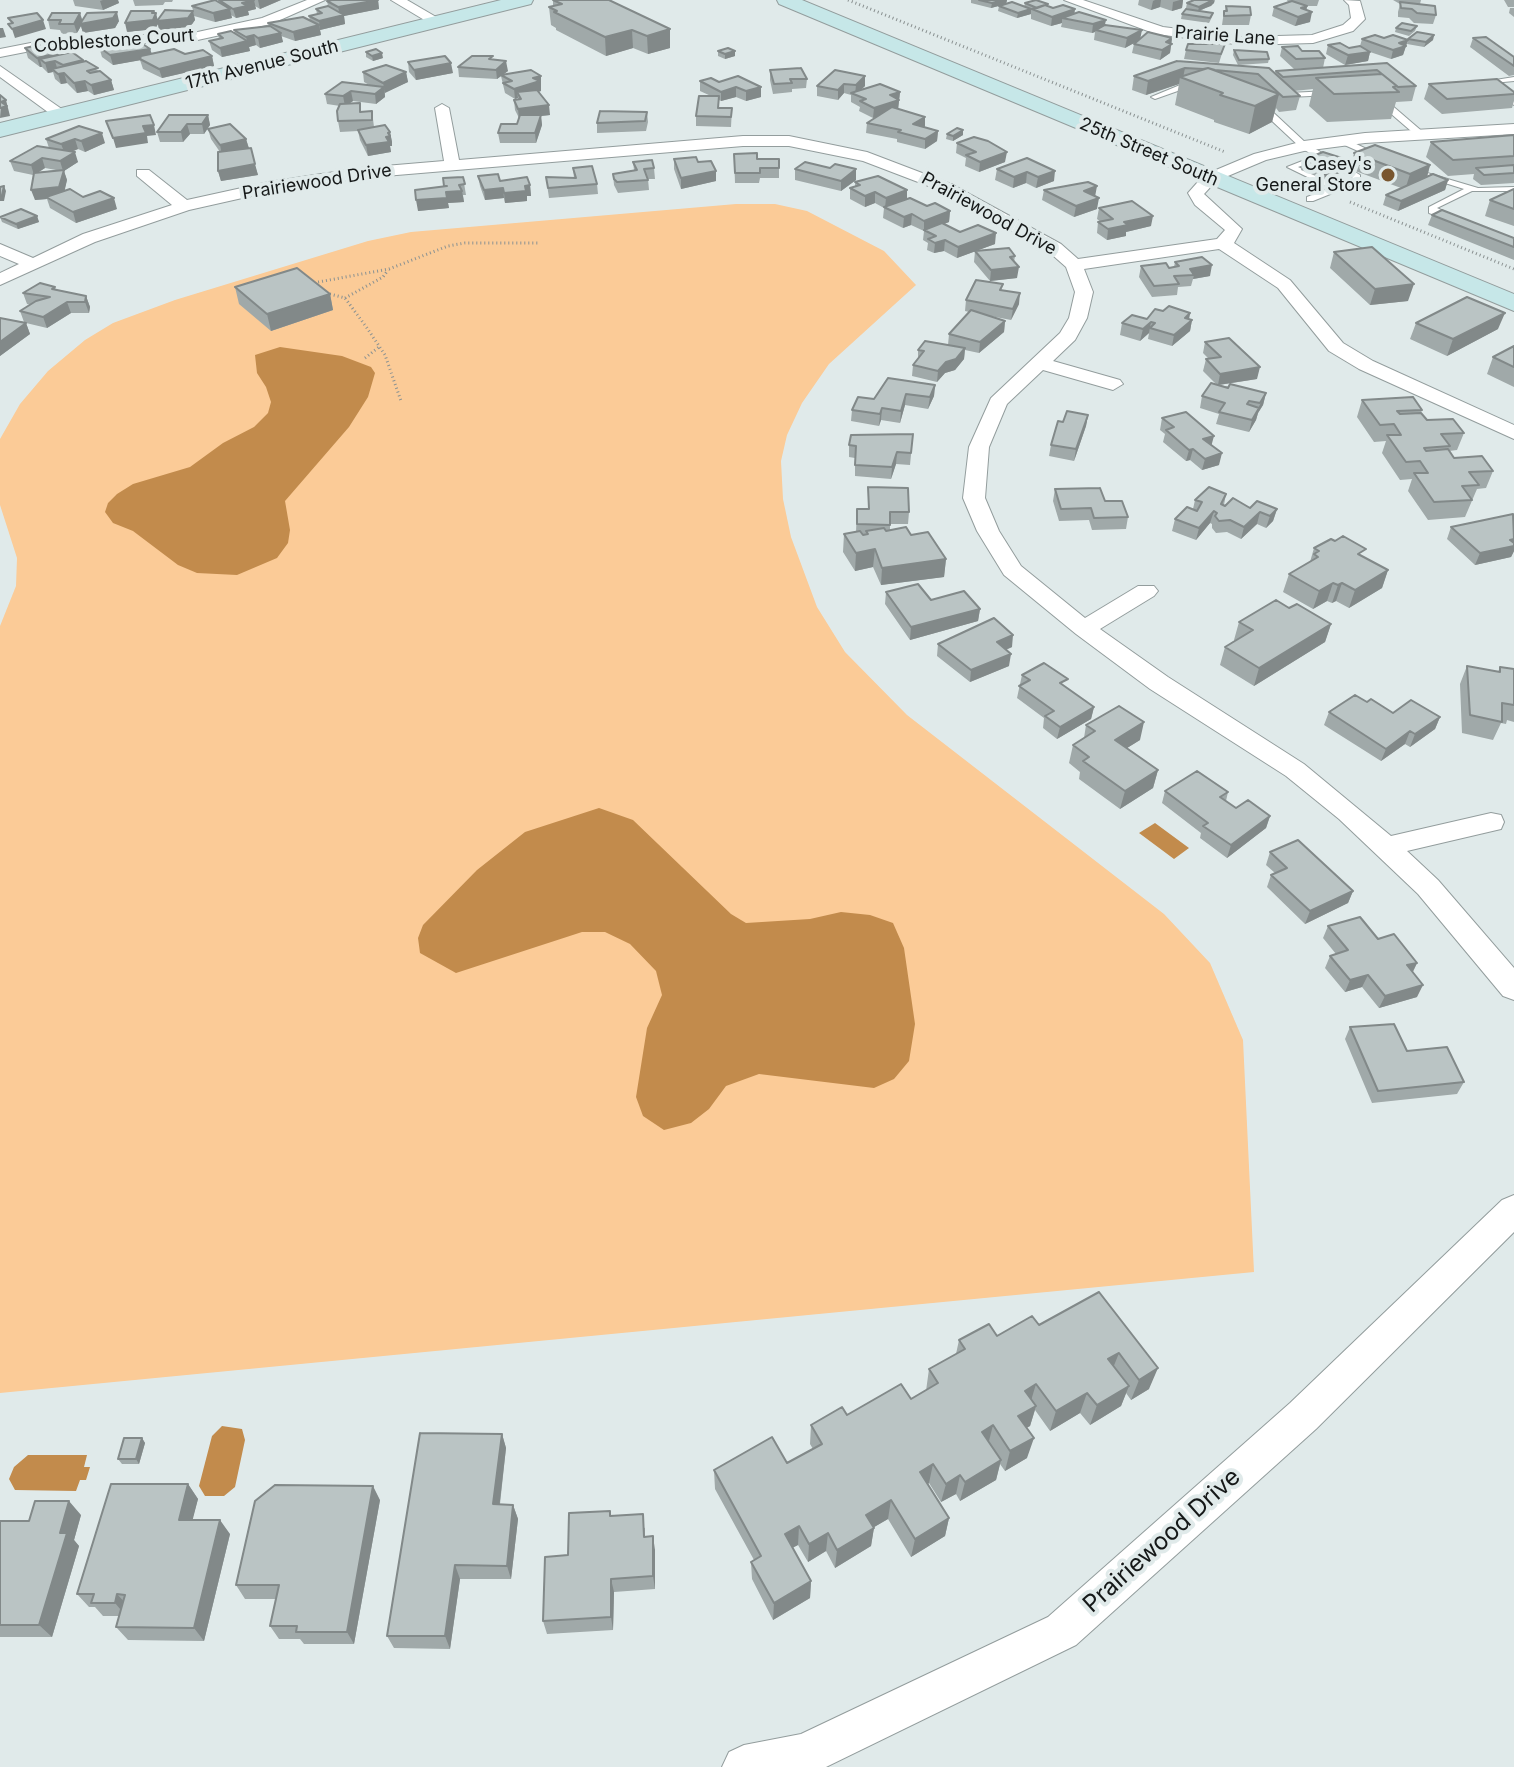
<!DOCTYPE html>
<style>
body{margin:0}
canvas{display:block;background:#e0eaea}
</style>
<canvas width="1514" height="1767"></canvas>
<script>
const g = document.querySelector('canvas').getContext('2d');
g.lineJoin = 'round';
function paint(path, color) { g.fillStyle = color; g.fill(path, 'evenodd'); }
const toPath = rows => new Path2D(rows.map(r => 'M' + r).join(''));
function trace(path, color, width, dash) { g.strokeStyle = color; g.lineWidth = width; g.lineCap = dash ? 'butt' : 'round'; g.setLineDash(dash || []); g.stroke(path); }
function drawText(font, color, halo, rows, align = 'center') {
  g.font = font + ' Inter,sans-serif'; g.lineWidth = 8; g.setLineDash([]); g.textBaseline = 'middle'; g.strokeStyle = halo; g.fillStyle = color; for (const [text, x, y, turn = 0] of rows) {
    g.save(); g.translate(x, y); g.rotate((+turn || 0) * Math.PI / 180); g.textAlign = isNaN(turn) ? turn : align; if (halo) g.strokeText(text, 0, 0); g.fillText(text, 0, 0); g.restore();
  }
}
paint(toPath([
 [736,204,775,204,807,211,884,251,916,285,829,364,802,403,787,435,781,461,783,499,791,537,817,607,845,652,907,715,1164,914,1210,963,1243,1040,1254,1272,0,1393,0,626,16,586,17,558,0,505,0,439,20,404,48,371,85,340,113,323,175,300,368,241,411,232]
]), '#fbcb97');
paint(toPath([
 [280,347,342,356,371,367,375,373,368,397,349,427,285,501,290,530,288,543,277,558,237,575,197,573,178,565,133,531,113,523,105,512,108,503,117,494,133,484,190,467,223,443,254,427,268,413,271,402,266,387,257,373,255,355],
 [599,808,633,820,731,914,746,923,810,919,841,912,870,915,893,923,904,948,915,1024,909,1061,894,1079,874,1088,759,1074,726,1086,709,1109,691,1123,664,1130,643,1116,636,1097,647,1028,662,995,656,971,630,944,605,932,582,932,456,973,420,953,418,938,423,925,477,870,525,832],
 [1155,823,1189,848,1174,859,1139,833],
 [222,1426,242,1429,245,1440,235,1487,224,1496,205,1496,199,1486,212,1436],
 [28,1455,87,1455,84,1467,90,1467,86,1480,80,1480,76,1491,15,1490,9,1479,14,1467]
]), '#c28b4c');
const lane = toPath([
 [1514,77,1514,81,1493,83,1514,99,1514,105,1483,82,1514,77],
 [1185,83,1200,86,1189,87,1155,99,1151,97,1185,83],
 [1329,91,1332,91,1332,95,1289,97,1285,95,1289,93,1329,91],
 [1375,96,1381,96,1424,133,1424,137,1418,137,1375,100,1375,96],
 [1256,102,1262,102,1307,144,1360,175,1360,182,1313,201,1307,201,1307,197,1330,188,1287,167,1315,156,1301,148,1256,106,1256,102],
 [1321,159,1353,178,1353,179,1337,185,1298,167,1321,159],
 [1340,139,1346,139,1383,157,1376,159,1340,143,1340,139],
 [1407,167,1478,188,1514,187,1514,191,1472,191,1437,208,1456,217,1456,221,1453,222,1429,213,1429,207,1464,189,1407,171,1407,167]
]);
const street = toPath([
 [307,0,325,0,271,24,193,41,51,47,0,57,0,49,51,39,193,33,262,18,307,0],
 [391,0,407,0,443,21,431,24,391,0],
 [1064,0,1083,0,1163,27,1243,37,1312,35,1343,25,1351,18,1349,5,1344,0,1360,1,1365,19,1353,31,1313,43,1243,45,1156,34,1064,0],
 [0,66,66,112,66,118,56,118,0,77,0,66],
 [442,104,449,108,459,160,743,136,789,136,867,152,951,184,1061,244,1078,259,1217,239,1225,230,1195,205,1188,193,1204,175,1254,154,1304,141,1365,133,1514,124,1514,134,1365,143,1304,151,1266,160,1216,181,1204,194,1242,229,1234,243,1290,280,1343,343,1373,361,1514,425,1514,439,1359,369,1329,351,1278,288,1219,249,1084,269,1093,292,1087,318,1075,340,1053,361,1120,380,1123,384,1113,390,1043,370,1007,404,989,447,985,498,999,531,1021,566,1085,618,1138,586,1154,586,1158,591,1154,596,1100,629,1168,677,1304,764,1391,836,1491,813,1501,815,1504,822,1501,829,1407,851,1438,880,1514,968,1514,1000,1503,996,1418,894,1339,819,1286,776,1150,689,1076,634,1004,575,977,531,963,498,969,447,991,398,1060,333,1069,318,1075,292,1066,267,1049,252,939,190,863,161,789,146,743,146,361,178,269,192,189,210,95,242,0,285,0,273,19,264,0,256,0,244,33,258,83,234,172,205,137,176,137,170,149,170,187,200,269,182,361,168,444,161,435,108,442,104],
 [1514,1195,1514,1232,1316,1429,1076,1645,826,1767,722,1767,729,1752,744,1745,801,1734,1048,1617,1290,1403,1502,1200,1514,1195]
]);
const secondary = toPath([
 [501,0,533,0,531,4,0,137,0,123,501,0],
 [777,0,802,0,1514,294,1514,311,779,4,777,0]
]);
trace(lane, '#939d9d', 2);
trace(street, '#939d9d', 2);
trace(secondary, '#939d9d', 2);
trace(toPath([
 [848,0,1225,152],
 [1350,202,1514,269],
 [315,285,313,283,389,269,448,246,465,243,539,243],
 [326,293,345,298,367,328,385,355,401,401],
 [345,298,383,277,388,270],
 [365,358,379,347]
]), '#8b9292', 3, [1, 3]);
paint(lane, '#fff');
paint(street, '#fff');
paint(secondary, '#c6e7e8');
paint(toPath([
 [73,0,118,0,119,3,103,10,75,6],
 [133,0,173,0,172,2,165,2,163,5,135,6],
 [219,0,281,0,260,9,255,6,256,9,248,11,249,15,236,18,231,15,232,18,215,22,194,16,195,20,190,27,159,30,158,24,155,29,127,32,154,13,158,20,193,11,192,6,220,3],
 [378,0,379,9,344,16,345,24,320,30,321,35,295,41,281,36,283,42,260,48,256,45,249,47,250,51,222,57,212,50,209,41,219,39,218,34,235,33,234,30,269,26,268,23,310,21,309,16,317,14,316,9,328,6,327,1],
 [553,0,609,0,670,48,648,54,633,48,606,56,556,30,556,28,551,25,549,7,553,6],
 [971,0,1007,0,1006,4,991,8,971,3],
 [1139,0,1183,0,1182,8,1172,11,1160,7,1151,10,1138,5],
 [1287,0,1319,0,1317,6,1307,6,1306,10,1310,22,1295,26,1272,16,1274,7,1288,2],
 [1393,0,1421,0,1420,4,1436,15,1433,24,1414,23,1409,18,1398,17,1398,12,1400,4],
 [1504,0,1514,0,1514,7,1508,7],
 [1025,3,1048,4,1048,6,1075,14,1140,39,1172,38,1170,53,1160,60,1132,53,1134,44,1135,42,1125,48,1094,40,1095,32,1092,33,1061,27,1062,23,1051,26,1031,19,1031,11,1031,14,1017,18,998,11,999,6,1024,7],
 [1187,3,1214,3,1200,11,1213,13,1212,17,1209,23,1181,19,1182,14,1192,10,1186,8],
 [1226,6,1251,15,1249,25,1222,25,1224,11,1225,11],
 [1510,8,1514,8,1514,17,1509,13],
 [48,20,82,20,119,21,115,28,83,33,81,26,77,33,62,34,60,30,50,29],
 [1417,26,1415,31,1409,36,1395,32,1396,28],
 [1434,35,1433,40,1424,47,1407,44,1408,39],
 [1384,38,1408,40,1403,55,1391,59,1370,52,1368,61,1345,65,1326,54,1328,45,1349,48,1360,46,1362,39],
 [1473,38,1514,57,1514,75,1509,76,1470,47],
 [1225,44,1219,63,1184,59,1186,50],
 [122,46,150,49,152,54,212,56,214,66,162,78,143,69,140,60,113,65,102,57,99,47],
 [1282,47,1302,51,1325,58,1323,68,1387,63,1416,86,1412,101,1396,102,1391,119,1327,122,1309,106,1313,89,1294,91,1300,96,1296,110,1279,112,1276,108,1272,122,1249,134,1214,122,1214,120,1175,105,1179,84,1146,95,1132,90,1134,76,1177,61,1275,73,1276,71,1313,68,1294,69,1280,56],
 [25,48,48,48,67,53,99,71,111,80,114,90,94,95,88,91,77,93,67,83,61,84,55,79,53,72,48,73,42,67,40,67,28,58],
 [1234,50,1269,59,1268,63,1238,65,1233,55],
 [718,51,735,56,725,59,718,56],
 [366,52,383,58,373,61,366,57],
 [494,60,508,71,504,74,541,85,540,86,541,91,538,92,550,115,541,116,542,125,536,143,500,143,498,133,517,124,519,118,515,110,514,100,518,100,518,98,515,99,505,93,501,76,497,79,459,77,458,67],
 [408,62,453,73,416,80,409,72],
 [770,70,807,79,806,88,792,89,792,92,773,94,770,80],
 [835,70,865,86,861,90,900,92,898,109,925,117,925,127,938,131,937,141,925,149,897,142,897,139,866,133,867,123,877,116,873,118,859,111,860,107,851,102,851,95,844,93,838,100,817,96,817,86],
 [363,72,406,72,408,82,385,92,385,97,376,104,353,101,349,104,362,112,372,111,374,127,390,132,392,142,392,146,390,146,391,152,368,156,360,140,358,131,340,132,338,121,340,106,327,104,325,94,371,86,364,82],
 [700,81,719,82,761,87,761,97,746,101,736,97,721,101,719,100,719,108,732,108,731,127,696,126,696,116,711,96,700,91],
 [1429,84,1514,92,1514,101,1512,108,1442,114,1424,99],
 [647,112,648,122,646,131,597,133,597,123],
 [208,115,210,125,204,134,190,134,183,142,160,142,157,132],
 [79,126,105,143,85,152,78,149,72,152,78,162,64,171,67,180,64,191,117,209,76,223,50,208,47,199,35,200,33,175,14,171,10,161,49,148,46,139],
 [45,168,56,170,39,172],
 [208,129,246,139,258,175,221,181,218,171,220,152,211,139],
 [947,134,963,135,953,141,946,139],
 [1514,135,1514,183,1481,185,1473,179,1474,174,1448,176,1426,157,1431,142],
 [957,143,1005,162,979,172,965,166,966,158,956,153],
 [1354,153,1430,165,1427,177,1448,180,1445,190,1398,211,1383,205,1386,195,1401,188,1350,169],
 [734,154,757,159,779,159,779,178,760,178,759,183,735,183],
 [1027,158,1054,181,1036,188,1026,183,1013,188,995,180,997,169],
 [674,159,698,162,716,181,681,189,674,169],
 [1303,160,1348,160,1345,171,1323,179,1301,170],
 [633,162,654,168,655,179,648,179,649,190,618,193,614,185,613,174,634,170],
 [573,168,597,184,598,194,549,198,546,177,574,178],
 [830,168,856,169,856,180,841,191,795,180,795,169],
 [478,176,500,181,530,185,531,196,527,196,527,201,505,203,504,198,485,200,480,186],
 [463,177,466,195,463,195,464,202,448,203,449,208,418,211,444,186],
 [855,182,927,206,950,211,949,222,944,224,960,232,995,244,957,258,944,251,934,253,927,250,928,243,923,240,924,231,911,225,903,228,883,218,884,208,875,203,865,207,850,199,850,188,855,187],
 [1514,189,1514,226,1485,216,1490,200],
 [1044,190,1095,196,1097,209,1074,217,1042,200],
 [1099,208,1151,226,1126,232,1126,236,1107,240,1097,233,1098,222,1101,222,1097,219],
 [1432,215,1514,238,1514,260,1428,225],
 [37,216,39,222,18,229,2,222,0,217],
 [975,251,1015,256,1014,262,1017,278,990,281,974,262],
 [1334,252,1408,301,1370,305,1330,268],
 [1175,262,1210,276,1193,279,1191,286,1178,287,1177,295,1152,297,1139,277,1141,266,1169,268,1174,267],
 [55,287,56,290,86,296,90,307,89,313,71,313,47,328,26,323,30,334,0,356,0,318,24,322,20,311,31,305,27,304,23,293],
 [235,287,330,294,333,310,271,331,239,304],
 [1002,290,1019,304,1011,320,985,315,1005,321,1004,332,979,353,965,350,964,359,955,370,945,373,937,382,912,376,913,365,918,359,918,350,948,345,949,334,969,312,965,311,966,300],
 [1163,311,1190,313,1189,319,1192,320,1190,331,1172,346,1148,339,1149,333,1140,341,1120,335,1122,323,1147,319],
 [1416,323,1498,329,1447,356,1410,339],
 [1205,342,1257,379,1219,385,1266,393,1263,405,1258,413,1256,420,1249,432,1216,424,1219,414,1200,408,1202,396,1217,385,1203,371,1206,359,1209,359,1203,353],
 [1514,346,1514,387,1487,374,1493,357],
 [935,385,934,396,928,409,905,405,900,423,881,420,879,426,851,421,852,410,874,399],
 [1362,400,1422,410,1421,413,1427,420,1464,433,1457,450,1449,451,1454,458,1493,471,1486,488,1477,489,1465,517,1428,520,1408,491,1412,479,1400,480,1382,453,1386,441,1374,442,1357,417],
 [1088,415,1086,426,1074,461,1049,456,1051,445,1063,422],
 [1162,418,1211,445,1219,465,1202,470,1190,460,1186,461,1163,442,1165,434,1160,430],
 [913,434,910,465,896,464,891,479,855,476,855,458,849,457,849,445],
 [868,487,909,512,908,524,890,524,890,530,911,535,946,559,944,577,881,585,873,567,855,571,843,552,844,534,856,532,857,509,868,509],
 [1055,489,1105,501,1128,517,1126,529,1092,530,1089,520,1059,521,1053,501],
 [1226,494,1224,505,1277,509,1273,521,1266,528,1257,524,1241,539,1227,532,1216,533,1212,528,1212,524,1210,523,1196,540,1172,531,1175,519,1193,509,1195,500],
 [1514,515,1514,551,1511,557,1475,565,1447,539,1451,527],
 [1314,548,1364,557,1388,570,1382,588,1349,608,1336,601,1332,603,1327,601,1313,609,1283,592,1289,574,1310,562],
 [886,592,980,609,978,621,910,640,885,604],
 [1289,608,1331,624,1325,642,1254,686,1220,665,1225,647,1235,640,1234,640,1239,622],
 [938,644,1012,647,1006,650,1009,666,970,682,937,656],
 [1467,666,1498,672,1500,667,1514,669,1514,722,1507,720,1506,724,1501,723,1493,740,1462,733,1460,684],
 [1022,675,1094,707,1091,719,1057,739,1043,728,1044,718,1017,698],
 [1367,702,1393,713,1440,717,1435,729,1410,747,1405,744,1381,761,1324,725,1329,712],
 [1086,725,1140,740,1127,748,1158,770,1153,788,1120,809,1079,779,1080,772,1069,763,1073,745,1084,738],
 [1165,791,1228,792,1226,801,1236,808,1270,816,1266,828,1227,858,1200,838,1201,833,1162,803],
 [1270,852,1353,891,1348,903,1305,924,1267,887,1271,875,1275,873,1266,865],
 [1328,926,1378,939,1417,963,1413,972,1417,997,1379,1008,1362,987,1345,992,1325,968,1330,956,1336,954,1323,938],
 [1350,1027,1407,1051,1464,1082,1457,1094,1372,1103,1345,1039],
 [1099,1292,1149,1389,1131,1400,1126,1393,1121,1406,1090,1425,1080,1413,1050,1431,1035,1410,1030,1426,1026,1428,1027,1458,1005,1471,1000,1464,996,1480,960,1501,956,1494,941,1502,929,1483,928,1484,949,1518,945,1536,911,1557,888,1519,874,1527,871,1546,835,1568,826,1551,808,1562,798,1545,792,1548,811,1581,810,1598,773,1620,752,1579,751,1562,754,1560,715,1489,714,1470,787,1463,813,1449,810,1444,811,1425,847,1415,911,1399,926,1391,929,1369,956,1354,959,1340,997,1336,1039,1325],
 [502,1434,506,1448,500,1504,513,1505,518,1519,511,1579,460,1579,450,1649,394,1648,387,1636],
 [142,1438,145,1443,139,1464,122,1464,118,1459],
 [188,1484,198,1499,192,1520,230,1534,204,1641,128,1640,116,1627,119,1616,103,1616,95,1607,89,1607,77,1594],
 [380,1500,354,1644,304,1644,300,1639,279,1639,270,1626,276,1599,245,1599,236,1585],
 [610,1511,611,1516,645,1528,645,1537,655,1550,655,1589,614,1592,613,1630,547,1634,543,1621,568,1555],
 [81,1515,74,1540,79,1546,52,1637,0,1637,0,1521,29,1521]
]), '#a0a9a9');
paint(toPath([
 [103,0,118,0,119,3,103,10,100,1],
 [254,0,256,9,248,11,249,15,236,18,233,9,242,3],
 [258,0,281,0,260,9],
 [378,0,379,9,344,16,345,24,320,30,319,21,340,16,338,7],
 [1003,0,1007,0,1006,4,991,8,992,3],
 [1155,0,1161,0,1160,7,1151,10,1153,1],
 [1180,0,1183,0,1182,8,1172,11,1173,2],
 [1215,0,1214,3,1211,6,1198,11,1199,7],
 [1307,6,1306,14,1312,12,1310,22,1295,26,1301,8],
 [230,9,232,18,215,22,213,13],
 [1031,9,1031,14,1017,18,1018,13],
 [1075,9,1074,19,1062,18,1062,23,1051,26,1052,17],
 [154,11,155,16,156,13,158,21,193,11,195,20,190,27,159,30,158,24,155,29,127,32,125,23,152,13],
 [117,12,119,21,115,28,83,33,81,26,77,33,74,24,80,13,83,22],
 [43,20,46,29,15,38,12,29],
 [1106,20,1104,29,1096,30,1095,32,1092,33,1093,24],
 [319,25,321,35,295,41,293,32],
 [0,28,3,28,6,37,0,38],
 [670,29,670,48,648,54,647,36],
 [632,30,633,48,606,56,605,37],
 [1142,30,1140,40,1125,48,1127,38],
 [281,33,283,42,260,48,258,38],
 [254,35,256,45,249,47,250,51,222,57,220,48,247,41,246,37],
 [1434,35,1433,40,1424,47,1426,42],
 [1172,38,1170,53,1160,60,1162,50,1166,42],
 [1408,40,1403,55,1391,59,1393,50,1399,43],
 [150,49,153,58,113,65,110,55],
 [67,51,70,60,55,61,58,71,52,69,53,72,48,73,45,63,40,59,42,67,40,67,37,58],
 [735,51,735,56,725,59,725,54],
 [1370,52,1368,61,1345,65,1348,55],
 [382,53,383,58,373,61,372,56],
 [212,56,214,66,162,78,159,69],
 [506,61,508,71,497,79,496,70],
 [451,63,453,73,416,80,414,70],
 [1185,68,1183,78,1180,77,1179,84,1146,95,1148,81],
 [406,72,408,82,385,93,383,83],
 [64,73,67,83,61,84,58,74],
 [541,76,541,91,520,97,517,92,518,98,515,99,514,89,533,78],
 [865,76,865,86,855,95,856,85],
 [111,80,114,90,94,95,91,85],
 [85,81,88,91,77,93,74,83],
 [844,84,844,93,838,100,838,90],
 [384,87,385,97,376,104,375,94],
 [736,87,736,97,721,101,721,92],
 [761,87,761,97,746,101,746,91],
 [351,91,353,101,345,106,343,96],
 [900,92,898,110,873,118,874,108,890,95],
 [1279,94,1272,122,1249,134,1255,106],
 [6,100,10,116,0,118,1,102],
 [549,105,550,115,541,116,542,125,536,143,535,133,519,119,518,109],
 [208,115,210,125,204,134,202,124],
 [925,117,925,127,913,124],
 [187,124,190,134,183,142,181,132],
 [154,125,156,135,147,136,148,143,116,148,113,138,143,126],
 [963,130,963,135,953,141,953,136],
 [938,131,937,141,925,149,925,139],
 [390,132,392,142,392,146,390,146,391,152,368,156,366,145,386,137,388,133],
 [102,133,105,143,85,152,81,141],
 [75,139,78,149,65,154,61,144],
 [246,139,249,149,222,155,220,145],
 [75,152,78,162,64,171,67,180,63,198,46,197,47,199,35,200,31,190,63,171,60,161],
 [1007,152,1005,162,979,172,980,162],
 [42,158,45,168,34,175,31,165],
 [1348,160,1345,171,1323,179,1325,168],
 [255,164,258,175,221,181,218,171],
 [1430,165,1426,181,1405,190,1410,174],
 [856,169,856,180,841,191,841,181],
 [716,171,716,181,681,189,681,178],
 [1055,171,1054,181,1036,188,1038,177],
 [1027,172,1026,183,1013,188,1014,177],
 [1448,180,1445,190,1398,211,1401,201],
 [530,185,531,196,527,196,527,201,505,203,504,193],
 [4,186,6,191,4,201,0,201,0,196],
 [444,186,462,191,464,202,448,203,449,208,418,211,416,200],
 [1097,186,1095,197,1084,191],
 [503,188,504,198,485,200,484,190],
 [907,190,907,201,885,208,886,198],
 [875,192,875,203,865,207,865,196],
 [114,198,117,209,76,223,73,212],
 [1099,198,1097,209,1074,217,1076,206],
 [950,211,949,222,926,231,924,230,924,232,924,221],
 [912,214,911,225,903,228,904,217],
 [37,216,39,222,18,229,16,224],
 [1153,216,1151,226,1126,232,1126,236,1107,240,1108,229,1124,222],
 [996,233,995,244,957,258,958,247],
 [945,240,944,251,934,253,935,243],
 [1212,265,1210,276,1193,279,1194,275,1190,269],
 [1019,267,1017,278,990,281,991,270],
 [1414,284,1408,301,1370,305,1375,289],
 [1020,293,1019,304,1011,320,1013,309],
 [330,294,333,310,271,331,267,314],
 [86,296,90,307,89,313,85,302],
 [67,302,71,313,47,328,43,317],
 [1190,313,1188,324,1192,320,1190,331,1172,346,1174,335,1185,318],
 [1505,313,1498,329,1447,356,1453,339],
 [1005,321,1004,332,979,353,980,342],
 [1151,322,1149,333,1140,341,1143,329],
 [26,323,30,334,0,356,0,342],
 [965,348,964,359,955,370,945,373,937,382,938,371,946,362],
 [1260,367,1257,379,1218,385,1220,374],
 [935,385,934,396,928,409,930,397],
 [1266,393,1263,405,1258,413,1256,420,1249,432,1252,420],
 [906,394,905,405,900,423,901,411],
 [882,408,881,420,879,426,880,414],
 [1088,415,1086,426,1074,461,1076,449],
 [1214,436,1211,447,1203,439],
 [1193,449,1190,460,1186,461,1189,450],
 [897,452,896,464,891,479,892,467],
 [1222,453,1219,465,1202,470,1205,459],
 [1277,509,1273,521,1266,528,1270,516],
 [1214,511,1210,523,1196,540,1199,528],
 [1260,512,1257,524,1241,539,1244,527],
 [1514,534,1514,551,1511,557,1475,565,1480,553],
 [875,549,873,567,855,571,856,553],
 [946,559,944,577,881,585,882,568],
 [1388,570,1382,588,1349,608,1355,590],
 [1333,583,1327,601,1313,609,1319,591],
 [1342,583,1336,601,1332,603,1338,585],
 [980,609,978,621,910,640,911,627],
 [1331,624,1325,642,1254,686,1259,668],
 [1013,635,1012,647,995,654,997,642],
 [1011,654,1009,666,970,682,971,670],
 [1094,707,1091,719,1057,739,1060,727],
 [1440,717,1435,729,1410,747,1415,734],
 [1144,722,1140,740,1111,758,1115,740],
 [1410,731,1405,744,1381,761,1386,749],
 [1158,770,1153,788,1120,809,1125,791],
 [1270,816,1266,828,1227,858,1231,845],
 [1353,891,1348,903,1305,924,1310,911],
 [1417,963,1411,975,1407,965],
 [1368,975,1362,987,1345,992,1350,980],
 [1423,985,1417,997,1379,1008,1385,996],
 [1119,1353,1111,1373,1108,1359],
 [1158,1368,1149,1389,1131,1400,1139,1380],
 [1036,1384,1030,1404,1025,1391],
 [1129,1386,1121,1406,1090,1425,1097,1405],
 [1087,1393,1080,1413,1050,1431,1056,1411],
 [1036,1406,1030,1426,1012,1436,1018,1416],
 [993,1425,988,1445,982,1432],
 [502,1434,506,1448,498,1518,493,1504],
 [142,1438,145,1443,139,1464,136,1459],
 [1034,1438,1027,1458,1005,1471,1010,1451],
 [1001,1460,996,1480,960,1501,965,1482],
 [933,1464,929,1483,917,1491,920,1472],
 [960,1475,956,1494,941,1502,946,1484],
 [188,1484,198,1499,189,1534,179,1520],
 [373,1486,380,1500,354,1644,347,1632],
 [891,1500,888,1519,864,1533,866,1515],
 [69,1501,81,1515,74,1540,79,1546,52,1637,39,1625,60,1533],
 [513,1505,518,1519,511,1579,507,1566],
 [949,1518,945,1536,911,1557,915,1539],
 [220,1520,230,1534,204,1641,194,1628],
 [799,1526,798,1545,784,1552,785,1534],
 [874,1528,871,1546,835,1568,837,1550],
 [828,1533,826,1551,808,1562,809,1544],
 [653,1536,655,1550,655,1589,653,1576],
 [455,1565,460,1579,450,1649,445,1636],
 [611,1579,614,1592,613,1630,611,1617],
 [811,1581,810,1598,773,1620,774,1603],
 [117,1594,129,1607,126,1616,115,1603]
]), '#828989');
const building = toPath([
 [215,0,230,9,213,13,192,6,215,0],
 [219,0,254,0,242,3,247,6,233,9,219,0],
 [332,0,378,0,338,7,327,1,332,0],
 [553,0,609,0,670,29,647,36,632,30,605,37,554,12,557,11,549,7,562,4,553,0],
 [979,0,1003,0,992,3,979,0],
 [1036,0,1048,4,1037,8,1025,3,1036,0],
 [1194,0,1213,0,1199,7,1187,3,1194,0],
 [1292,1,1307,6,1301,8,1312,12,1298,17,1274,7,1292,1],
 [1012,2,1031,9,1018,13,999,6,1012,2],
 [1400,2,1435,6,1436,15,1417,13,1412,9,1401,8,1400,2],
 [1045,5,1053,8,1063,5,1075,9,1052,17,1032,9,1045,5],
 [328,6,344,15,319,21,309,16,322,13,316,9,328,6],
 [1226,6,1250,7,1251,15,1224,16,1224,11,1227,11,1226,6],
 [1186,9,1213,13,1210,18,1182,14,1186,9],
 [165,10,193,11,188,18,157,21,165,10],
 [131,11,154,11,152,13,156,13,153,20,125,23,131,11],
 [117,12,113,18,80,24,87,13,117,12],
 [1079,12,1106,20,1093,24,1062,18,1079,12],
 [37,13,43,20,12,29,8,24,13,23,8,18,37,13],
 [52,13,80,13,74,24,59,24,61,20,48,20,52,13],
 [303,17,319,25,293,32,268,23,303,17],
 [1402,23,1417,26,1411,31,1396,28,1402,23],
 [1105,25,1142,30,1127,38,1096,30,1105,25],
 [270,26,281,33,258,38,254,35,246,37,234,30,270,26],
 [231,31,247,41,220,48,209,41,223,38,218,34,231,31],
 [1148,32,1172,38,1166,42,1172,44,1162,50,1134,44,1148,32],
 [1417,32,1434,35,1426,42,1408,39,1417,32],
 [1375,35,1384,38,1393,35,1408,40,1399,43,1406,46,1393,50,1362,39,1375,35],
 [1486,37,1514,57,1514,66,1473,38,1486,37],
 [140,42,150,49,110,55,99,47,118,43,122,46,140,42],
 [1340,43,1349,48,1360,46,1370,52,1348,55,1328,45,1340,43],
 [43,44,48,48,60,46,67,51,37,58,25,48,43,44],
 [1188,44,1225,44,1221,54,1186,50,1188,44],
 [1298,46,1302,51,1319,51,1325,58,1296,59,1282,47,1298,46],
 [728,48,735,51,725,54,718,51,728,48],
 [174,49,185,54,203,50,212,56,159,69,140,59,141,56,174,49],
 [376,49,382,53,372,56,366,52,376,49],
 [1234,50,1267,52,1269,59,1239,60,1234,50],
 [72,52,83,60,63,65,55,61,45,63,40,59,72,52],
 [445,56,451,63,414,70,408,62,445,56],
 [472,56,493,56,489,59,506,61,496,70,458,67,472,56],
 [86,61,98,68,87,71,90,73,100,71,111,80,91,85,85,81,74,83,64,73,58,74,52,69,86,61],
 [1177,61,1269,68,1300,96,1283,97,1258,74,1215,70,1208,68,1203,69,1185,68,1148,81,1134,76,1177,61],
 [1387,63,1416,86,1398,87,1377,70,1283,77,1276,71,1387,63],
 [386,65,406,72,383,83,363,72,386,65],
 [801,68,807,79,790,79,792,83,774,84,770,70,801,68],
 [1208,68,1279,94,1255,106,1220,95,1223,93,1180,77,1208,68],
 [531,70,541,76,533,78,540,81,514,89,503,83,512,81,501,75,531,70],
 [835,70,865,76,856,85,844,84,838,90,817,86,835,70],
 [1382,74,1397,86,1393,87,1399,92,1334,94,1316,78,1382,74],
 [738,76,761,87,746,91,736,87,721,92,700,81,711,78,719,82,738,76],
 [1497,79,1514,92,1514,94,1447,99,1429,84,1497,79],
 [342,82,384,87,375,94,351,91,343,96,325,94,342,82],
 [880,84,900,92,890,95,899,100,874,108,860,101,866,99,851,93,880,84],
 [537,90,549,105,518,109,514,100,521,99,517,92,537,90],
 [0,95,6,100,1,102,7,106,0,108,0,95],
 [699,96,719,96,718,108,732,108,731,117,696,116,699,96],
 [360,103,360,112,372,111,372,120,338,121,337,111,340,104,360,103],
 [892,107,925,117,913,124,938,131,925,139,898,132,901,130,867,123,892,107],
 [600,111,647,112,645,121,597,123,600,111],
 [150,115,154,125,143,126,146,133,113,138,106,121,150,115],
 [169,115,208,115,202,124,187,124,181,132,157,132,169,115],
 [520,115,541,115,535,133,498,133,501,124,517,124,520,115],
 [230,124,246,139,220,145,208,129,230,124],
 [385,125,390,132,388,133,390,136,386,137,389,142,366,145,358,130,385,125],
 [79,126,102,133,81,141,75,139,61,144,46,139,79,126],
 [957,128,963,130,953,136,947,134,957,128],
 [1514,135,1514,156,1453,160,1431,142,1514,135],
 [974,137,988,141,1007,152,980,162,966,155,976,152,957,143,974,137],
 [1375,145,1430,165,1410,174,1354,153,1375,145],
 [37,146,75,152,60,161,42,158,31,165,10,161,37,146],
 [251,148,255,164,218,171,218,152,251,148],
 [1323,152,1348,160,1325,168,1303,160,1323,152],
 [757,153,757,159,779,159,779,168,760,168,760,173,735,173,734,154,757,153],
 [696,157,698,162,711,161,716,171,681,178,674,159,696,157],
 [1027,158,1055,171,1038,177,1027,172,1014,177,997,169,1027,158],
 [652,160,654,168,644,169,648,180,617,182,614,179,613,174,637,170,633,162,652,160],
 [805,162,830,168,835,164,856,169,841,181,795,169,805,162],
 [1514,165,1514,173,1484,175,1476,168,1514,165],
 [592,166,597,184,548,188,546,177,576,178,573,168,592,166],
 [64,170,59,187,31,190,34,173,64,170],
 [498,174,500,181,527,177,530,185,525,186,526,191,504,193,503,188,484,190,478,176,498,174],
 [1433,174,1448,180,1401,201,1386,195,1433,174],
 [878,176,907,190,886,198,875,192,865,196,850,188,860,185,855,182,878,176],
 [463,177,465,184,459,185,462,191,446,192,447,198,416,200,415,190,447,186,444,186,443,178,463,177],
 [1088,182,1097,186,1084,191,1099,198,1076,206,1044,190,1088,182],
 [4,186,2,195,0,196,0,187,4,186],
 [70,189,83,197,100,191,114,198,73,212,46,197,70,189],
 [1514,189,1514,209,1490,200,1514,189],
 [910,198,927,206,935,203,950,211,924,221,912,214,904,217,884,207,910,198],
 [1132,201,1153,216,1124,222,1128,225,1108,229,1098,222,1113,219,1099,208,1132,201],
 [21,209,37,216,16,224,0,217,21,209],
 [1442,210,1514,238,1514,247,1432,215,1442,210],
 [942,223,960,232,978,225,996,233,958,247,945,240,935,243,928,239,936,236,924,230,942,223],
 [1372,247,1414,284,1375,289,1334,252,1372,247],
 [1009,248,1015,256,1010,257,1019,267,991,270,975,251,1009,248],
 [1202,257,1212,265,1190,269,1194,275,1174,276,1179,284,1154,286,1141,266,1166,263,1169,268,1179,266,1175,262,1202,257],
 [297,268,330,294,267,314,235,287,297,268],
 [976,280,1003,284,1000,290,1020,293,1013,309,966,300,976,280],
 [40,283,55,287,52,289,86,296,85,302,67,302,43,317,20,311,36,301,50,297,23,293,40,283],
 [1467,297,1505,313,1453,339,1416,323,1467,297],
 [1169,306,1190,313,1185,318,1192,320,1174,335,1150,328,1155,323,1151,322,1143,329,1122,323,1132,315,1147,319,1155,309,1163,311,1169,306],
 [971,310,1005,321,980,342,949,334,971,310],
 [0,318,26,323,0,342,0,318],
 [1229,338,1260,367,1220,374,1206,359,1221,357,1205,342,1229,338],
 [925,341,965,348,956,359,946,362,938,371,913,365,924,351,918,350,925,341],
 [1514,346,1514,367,1493,357,1514,346],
 [888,378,935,385,930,397,906,394,901,411,882,408,880,414,852,410,858,397,874,399,888,378],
 [1211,383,1228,388,1230,384,1266,393,1260,403,1249,401,1247,404,1259,408,1252,420,1219,412,1225,403,1202,396,1211,383],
 [1413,397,1422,410,1397,411,1400,414,1421,413,1427,420,1453,419,1464,433,1441,434,1450,446,1424,448,1426,451,1448,449,1454,458,1482,456,1493,471,1469,472,1479,485,1462,486,1472,500,1434,502,1414,473,1428,473,1420,461,1406,462,1387,435,1401,435,1394,424,1380,425,1362,400,1413,397],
 [1067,411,1088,415,1076,449,1051,445,1058,421,1063,422,1067,411],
 [1186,412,1214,436,1203,439,1222,453,1205,459,1193,449,1189,450,1166,430,1174,427,1162,418,1186,412],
 [913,434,911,453,897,452,892,467,855,465,856,446,849,445,851,435,913,434],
 [868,487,908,488,909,512,890,512,890,525,857,524,857,509,869,509,868,487],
 [1209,487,1226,494,1221,504,1225,506,1233,498,1250,508,1257,501,1277,509,1270,516,1260,512,1244,527,1230,520,1219,521,1215,516,1217,513,1214,511,1199,528,1175,519,1187,507,1197,511,1202,502,1195,500,1209,487],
 [1100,488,1105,501,1122,501,1128,517,1094,518,1091,508,1061,509,1055,489,1100,488],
 [1513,514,1514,539,1510,540,1514,543,1514,546,1480,553,1451,527,1513,514],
 [906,527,911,535,928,532,946,559,882,568,875,549,856,553,844,534,860,531,863,535,868,534,866,531,884,528,886,531,906,527],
 [1343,536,1366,549,1358,554,1388,570,1355,590,1342,583,1338,585,1333,583,1319,591,1289,574,1318,557,1314,554,1319,551,1314,548,1331,539,1335,541,1343,536],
 [918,584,931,600,964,591,980,609,911,627,886,592,918,584],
 [1276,600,1289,608,1297,604,1331,624,1259,668,1225,647,1253,630,1239,622,1276,600],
 [994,618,1013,635,997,642,1011,654,971,670,938,644,994,618],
 [1044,663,1068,679,1060,683,1094,707,1060,727,1045,716,1054,711,1019,686,1030,680,1022,675,1044,663],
 [1467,666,1500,672,1500,667,1514,669,1514,705,1502,703,1502,722,1470,715,1467,666],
 [1355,695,1367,702,1371,699,1393,713,1411,700,1440,717,1415,734,1410,731,1386,749,1329,712,1355,695],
 [1119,706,1144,722,1115,740,1158,770,1125,791,1083,761,1089,757,1073,745,1095,731,1086,725,1119,706],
 [1197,771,1228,792,1220,797,1236,808,1248,800,1270,816,1231,845,1203,826,1208,823,1165,791,1197,771],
 [1298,840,1353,891,1310,911,1271,875,1287,868,1270,852,1298,840],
 [1360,917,1378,939,1394,934,1417,963,1407,965,1423,985,1385,996,1368,975,1350,980,1330,956,1348,950,1328,926,1360,917],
 [1394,1024,1407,1051,1447,1047,1464,1082,1378,1091,1350,1027,1394,1024],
 [1099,1292,1158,1368,1139,1380,1119,1353,1108,1359,1129,1386,1097,1405,1087,1393,1056,1411,1036,1384,1025,1391,1036,1406,1018,1416,1034,1438,1010,1451,993,1425,982,1432,1001,1460,965,1482,960,1475,946,1484,933,1464,920,1472,949,1518,915,1539,891,1500,866,1515,874,1528,837,1550,828,1533,809,1544,799,1526,785,1534,811,1581,774,1603,751,1562,761,1556,714,1470,772,1437,787,1463,822,1444,811,1425,842,1407,847,1415,901,1384,911,1399,938,1383,929,1369,965,1349,959,1340,989,1324,997,1336,1032,1316,1039,1325,1099,1292],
 [420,1433,502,1434,493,1504,513,1505,507,1566,455,1565,445,1636,387,1636,420,1433],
 [124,1438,142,1438,136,1459,118,1459,124,1438],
 [111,1484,188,1484,179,1520,220,1520,194,1628,116,1627,125,1595,117,1594,115,1603,91,1603,94,1594,77,1594,111,1484],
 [275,1485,373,1486,347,1632,296,1632,297,1626,270,1626,279,1585,236,1585,255,1501,275,1485],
 [35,1501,69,1501,60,1533,67,1533,39,1625,0,1625,0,1521,29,1521,35,1501],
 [610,1511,610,1516,643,1514,644,1537,653,1536,653,1576,611,1579,611,1617,543,1621,545,1557,568,1555,569,1513,610,1511]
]);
paint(building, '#bac4c4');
trace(building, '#828989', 2);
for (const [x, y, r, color] of [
 [1388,175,8,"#79562f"]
]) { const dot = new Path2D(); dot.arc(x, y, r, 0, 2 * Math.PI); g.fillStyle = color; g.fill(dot); trace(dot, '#e0eaea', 3); }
drawText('18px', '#151818', '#e0eaea', [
 ["Prairie Lane",1225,36,4],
 ["Cobblestone Court",114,41,-4],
 ["17th Avenue South",262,65,-14],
 ["25th Street South",1149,152,23],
 ["Prairiewood Drive",317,182,-9],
 ["Prairiewood Drive",989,214,29]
]);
drawText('18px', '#151818', '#e0eaea', [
 ["Casey's",1372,165],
 ["General Store",1372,186]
], 'right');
drawText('24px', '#151818', '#e0eaea', [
 ["Prairiewood Drive",1162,1541,-42]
]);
</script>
